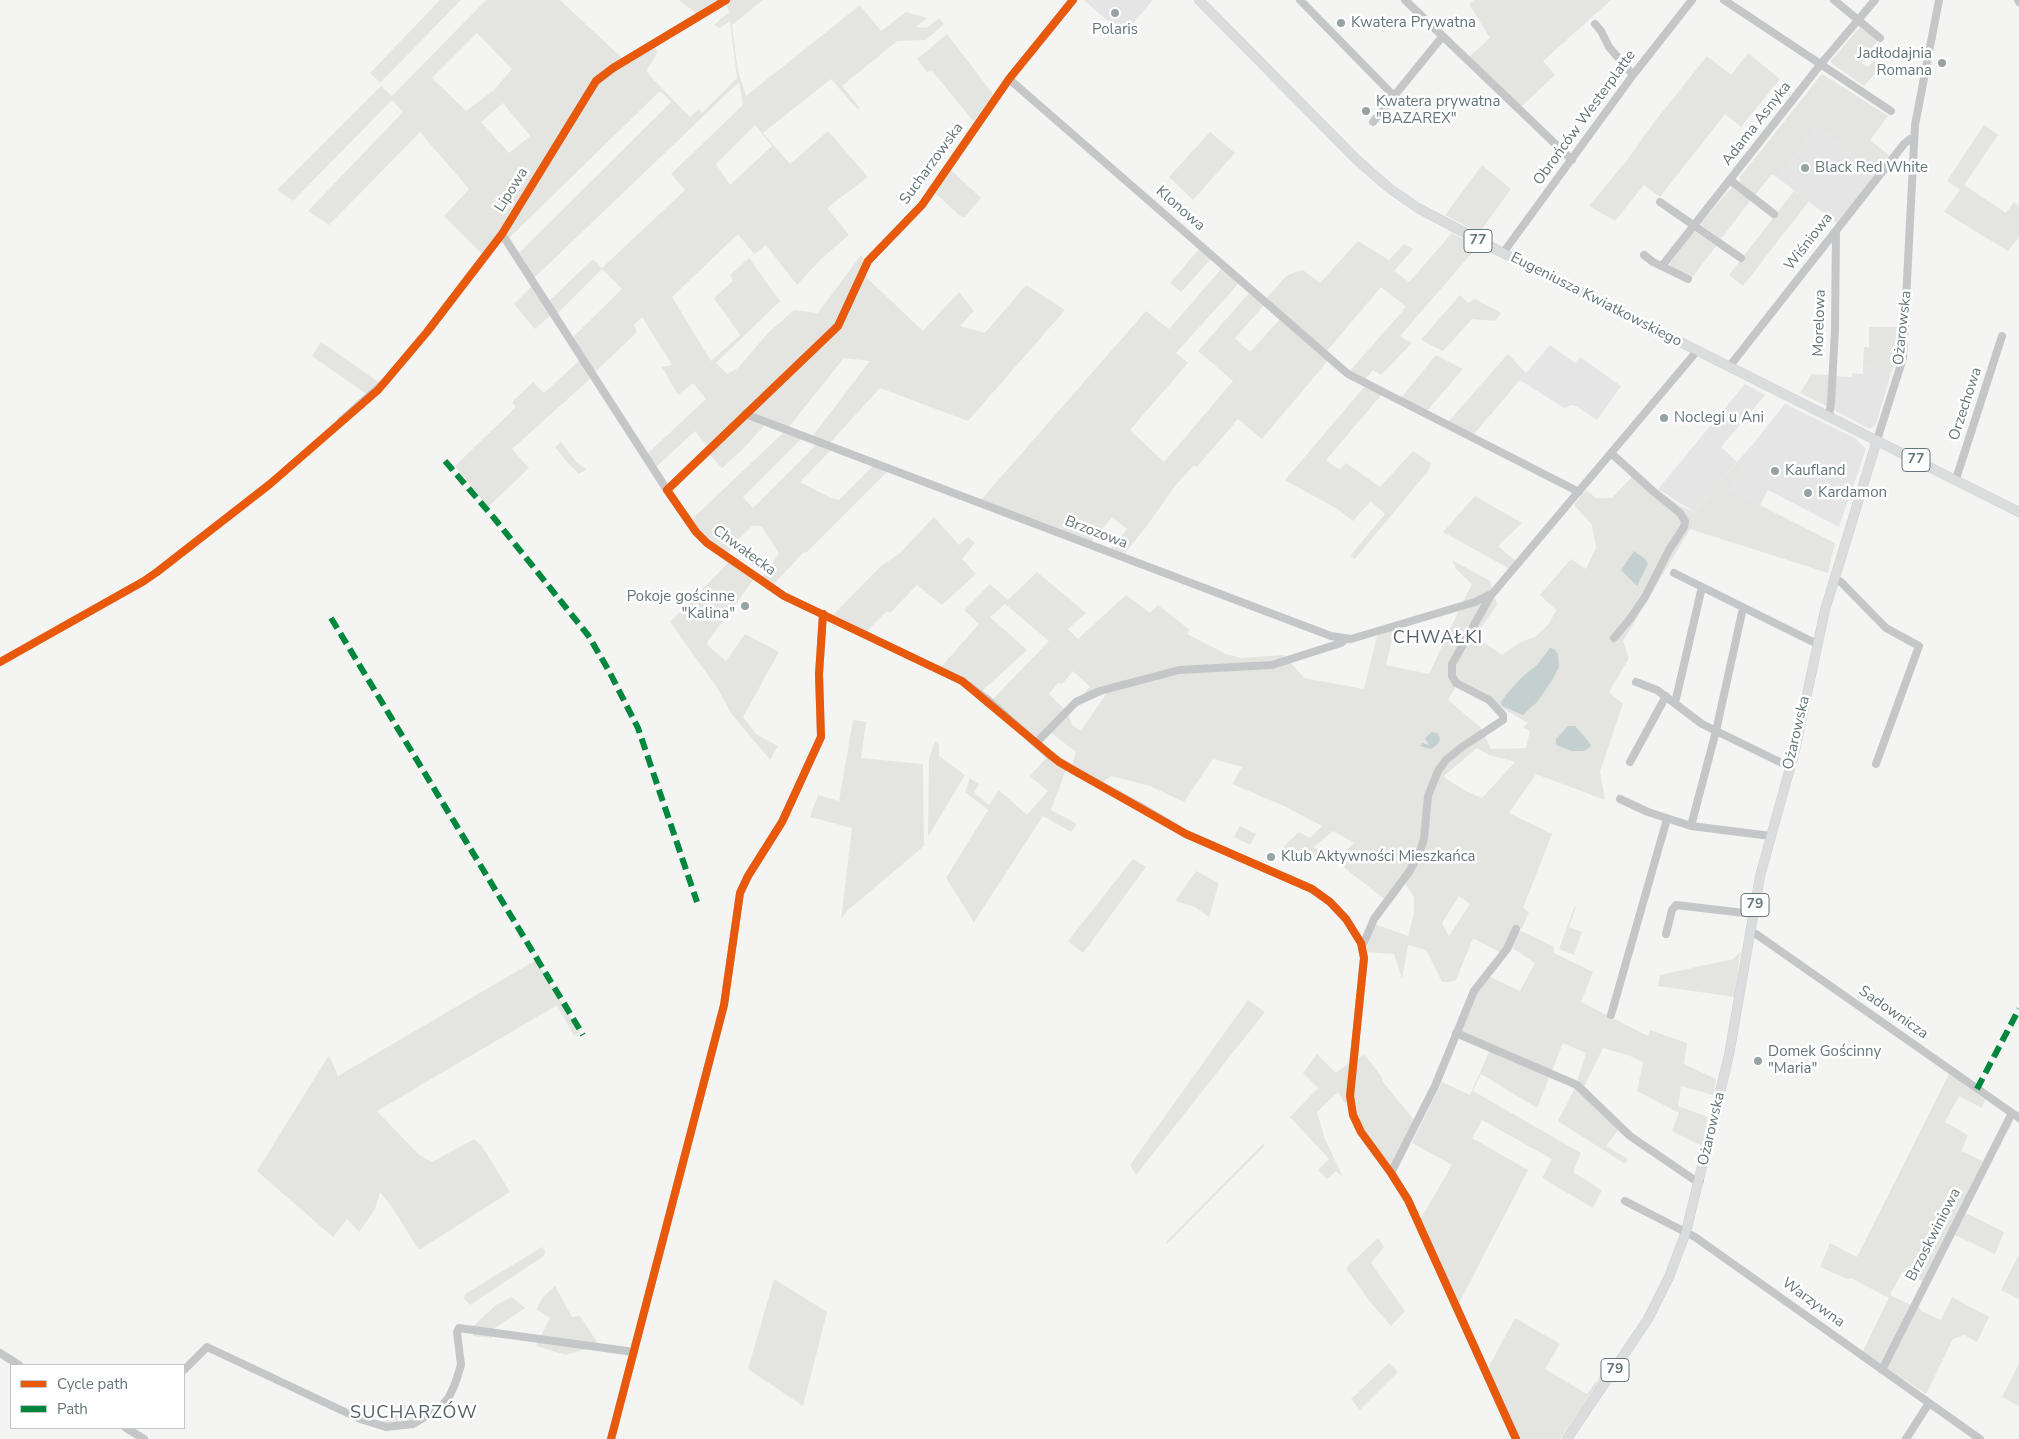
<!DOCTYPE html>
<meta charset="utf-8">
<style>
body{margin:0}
#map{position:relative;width:2019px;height:1439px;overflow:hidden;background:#f4f4f3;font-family:"Nunito Sans",sans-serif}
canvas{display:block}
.legend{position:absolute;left:10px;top:1364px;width:175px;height:65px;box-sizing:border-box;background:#fff;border:1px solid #c1c8ca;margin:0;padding:6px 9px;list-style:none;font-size:15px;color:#64767a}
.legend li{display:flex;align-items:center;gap:10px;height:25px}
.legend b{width:25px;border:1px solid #c1c8ca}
</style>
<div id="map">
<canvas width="2019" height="1439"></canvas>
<ul class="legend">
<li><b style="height:6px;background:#e8590c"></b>Cycle path</li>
<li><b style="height:6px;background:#00873e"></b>Path</li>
</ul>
</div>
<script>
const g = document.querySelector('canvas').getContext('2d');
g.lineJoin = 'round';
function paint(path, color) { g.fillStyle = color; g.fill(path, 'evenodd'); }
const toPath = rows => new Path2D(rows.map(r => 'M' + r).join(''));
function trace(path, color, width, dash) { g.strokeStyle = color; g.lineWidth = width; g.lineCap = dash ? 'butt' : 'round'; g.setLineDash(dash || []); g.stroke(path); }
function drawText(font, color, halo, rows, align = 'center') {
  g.font = font + ' "Nunito Sans",sans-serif'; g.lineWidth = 5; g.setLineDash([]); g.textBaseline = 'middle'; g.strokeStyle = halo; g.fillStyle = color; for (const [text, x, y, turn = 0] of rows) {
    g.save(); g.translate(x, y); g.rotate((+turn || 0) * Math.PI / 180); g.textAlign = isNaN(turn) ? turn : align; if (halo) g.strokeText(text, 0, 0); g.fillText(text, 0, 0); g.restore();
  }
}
paint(toPath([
 [1084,0,1153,0,1123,35],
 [1817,126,1876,174,1838,224,1778,178],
 [1550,345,1575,363,1580,357,1621,386,1597,420,1576,406,1571,405,1564,408,1520,380],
 [1863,365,1891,373,1876,424,1870,429,1832,409,1834,376,1852,377,1852,373,1863,374],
 [1745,384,1765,395,1721,447,1737,462,1694,512,1658,489],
 [1785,404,1855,438,1866,449,1839,527,1768,490,1760,505,1730,490,1753,444]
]), '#e4e5e4');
paint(toPath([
 [440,0,461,0,380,83,370,73],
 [486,0,560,0,623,59,607,70,499,232,482,254,444,216,469,189,420,132,329,225,308,211,403,112,392,100,293,201,277,190,381,86,392,96],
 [477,33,512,69,494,90,466,111,432,78],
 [503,103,530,136,509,153,481,122],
 [679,0,722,0,698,15],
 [731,0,763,0,732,25,738,71,746,96,860,5,881,31,906,12,927,18,916,27,927,28,939,18,944,24,926,40,897,41,842,86,860,108,858,110,831,79,763,133,790,164,828,131,868,177,827,208,849,235,822,258,797,285,766,245,754,254,738,234,672,297,711,361,740,335,714,298,733,281,730,275,749,258,780,301,716,363,727,374,738,368,768,333,794,310,818,313,861,255,865,261,841,316,832,327,708,447,695,431,656,467,647,454,706,399,693,383,678,395,662,367,672,365,642,317,634,325,637,332,595,372,573,337,622,289,602,269,557,314,549,301,593,259,602,268,685,190,671,174,743,105,739,82,534,278,519,253,671,102,660,91,509,238,506,230,597,84,610,73,655,46,657,53,647,70,649,75,690,117,699,109,702,113,737,78,730,21,720,28,714,25,729,12,726,4],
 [755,125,772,146,730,185,716,164],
 [1474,0,1611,0,1543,61,1555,75,1521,107,1469,57,1490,38,1469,4],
 [1860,27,1878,40,1861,63,1868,67,1874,61,1882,66,1864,86,1830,62],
 [947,34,993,94,974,122,932,71,927,72,917,59],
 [1748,53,1780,79,1741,127,1725,114,1660,197,1644,185,1615,221,1589,206,1628,159,1652,125,1707,56,1731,75],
 [1822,74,1888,116,1870,140,1890,156,1876,174,1817,126,1778,178,1772,174,1755,195,1740,182,1740,177],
 [1984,125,1998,135,1964,185,2006,213,2014,202,2019,206,2019,237,2008,251,1944,212,1960,190,1947,181],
 [1210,132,1235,153,1193,200,1169,177],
 [1482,165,1511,189,1479,233,1445,215],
 [951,170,981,198,964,218,959,215,935,193],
 [1732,187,1751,200,1721,239,1700,224],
 [1794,191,1809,201,1743,286,1729,275],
 [1694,231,1716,246,1691,279,1668,266],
 [1452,233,1478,246,1400,336,1412,343,1381,375,1373,370,1364,380,1349,372,1406,307,1381,287,1327,351,1266,299,1286,276,1296,272,1303,270,1320,283,1358,241,1389,260,1404,244,1413,249,1394,271,1409,282],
 [1200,248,1212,258,1181,292,1170,283],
 [1223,267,1240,282,1176,353,1188,363,1130,430,1164,462,1233,381,1198,351,1250,292,1265,304,1235,338,1250,352,1281,318,1330,358,1262,439,1238,419,1197,467,1194,465,1175,486,1146,527,1125,553,1110,549,1127,529,1112,517,1091,542,980,501,1146,311,1169,329],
 [865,276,923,331,959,292,974,311,960,326,985,333,1026,285,1065,310,968,421,880,388,828,445,811,438,870,361,844,358,787,429,749,414,833,334],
 [533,285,551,315,535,329,514,304],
 [1460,295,1468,303,1475,299,1501,313,1495,321,1472,319,1443,351,1421,340],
 [1869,327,1903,327,1899,354,1891,373,1863,365,1864,347,1869,347],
 [321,342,380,383,368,395,312,356],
 [1508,354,1526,373,1474,434,1448,422],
 [1436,355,1463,369,1426,412,1401,398],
 [580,360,591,378,512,449,529,468,488,507,455,466,516,407,512,402,533,382,544,393],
 [1812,374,1829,375,1827,406,1800,393],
 [1366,385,1382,394,1326,460,1340,470,1346,463,1380,487,1413,451,1431,463,1429,470,1355,559,1350,556,1385,514,1371,501,1353,521,1339,510,1285,480],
 [746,418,764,426,742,450,722,468,709,454],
 [783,433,801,439,743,497,753,508,816,445,831,450,800,482,831,498,839,500,873,466,888,471,806,553,804,552,773,585,762,578,779,553,761,526,752,526,736,542,727,554,704,538,691,520],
 [561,442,577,463,587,469,579,474,567,462,555,447],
 [1753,444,1730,490,1835,543,1828,573,1690,529,1623,641,1629,658,1609,692,1623,704,1600,771,1605,800,1536,774,1509,813,1552,834,1523,908,1529,912,1522,928,1516,928,1501,953,1473,938,1456,980,1449,982,1442,982,1426,950,1408,945,1402,979,1394,954,1366,952,1374,924,1408,936,1414,914,1414,897,1404,882,1425,848,1433,782,1447,762,1484,735,1491,749,1526,748,1530,731,1523,728,1528,723,1458,682,1454,667,1494,594,1497,605,1475,636,1502,655,1519,643,1535,637,1549,624,1556,610,1540,595,1563,568,1571,559,1586,569,1596,548,1592,525,1574,505,1586,490,1596,498,1612,498,1633,476,1649,491,1657,489,1680,506,1694,512],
 [1477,748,1489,755,1515,762,1482,798,1466,791,1445,778,1444,776],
 [1459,896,1470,904,1449,936,1442,923],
 [1475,496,1522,523,1498,546,1516,561,1510,569,1443,532],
 [934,517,959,545,968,537,975,543,962,559,976,574,942,605,917,585,890,613,887,611,867,631,833,615,880,567,900,553],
 [1452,560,1490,581,1493,591,1462,604,1472,584,1456,569],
 [729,562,754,579,706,644,726,661,745,634,779,652,743,717,756,734,778,746,770,760,731,713,718,689,670,622],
 [1037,572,1086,613,1068,629,1078,639,1126,595,1150,613,1158,605,1190,630,1187,634,1226,654,1241,658,1284,655,1304,678,1364,689,1379,628,1396,623,1386,665,1429,674,1460,608,1488,598,1452,661,1456,686,1448,700,1480,727,1482,731,1431,778,1423,838,1407,870,1384,899,1336,861,1354,843,1333,831,1314,847,1321,852,1308,864,1288,853,1283,847,1299,832,1310,838,1322,826,1284,806,1232,784,1242,767,1213,759,1184,802,1150,786,1111,776,1102,783,1072,766,1076,752,1050,732,1068,713,1072,725,1081,731,1108,691,1208,665,1082,695,1090,687,1073,671,1062,684,1058,683,1049,694,1064,709,1036,740,992,700,1049,641,1005,604,990,617,1027,650,982,691,966,679,941,667,979,624,964,610,990,584,1008,600],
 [853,720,866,722,861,758,923,764,924,846,848,910,841,919,852,828,810,817,818,795,839,801],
 [935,741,939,745,939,756,965,775,928,837,929,758],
 [1046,758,1066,770,1051,810,1077,824,1071,832,1043,816,974,922,946,878,988,810,965,792,970,778,979,784,974,793,989,805,999,790,1027,815,1048,791,1030,776],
 [1240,826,1256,834,1250,845,1234,837],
 [1133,859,1146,867,1083,953,1068,941],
 [1196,871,1219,883,1209,917,1195,907,1175,901],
 [1576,907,1569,927,1582,932,1574,955,1559,949,1574,908],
 [1519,930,1554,947,1554,953,1593,972,1581,1002,1648,1036,1650,1030,1687,1043,1684,1064,1716,1079,1713,1095,1681,1086,1678,1106,1708,1117,1702,1146,1672,1131,1679,1113,1637,1091,1643,1062,1628,1055,1603,1048,1584,1087,1577,1082,1586,1053,1563,1043,1537,1108,1481,1074,1473,1091,1581,1153,1573,1172,1602,1190,1593,1208,1542,1178,1552,1159,1482,1120,1472,1138,1528,1170,1458,1305,1420,1220,1452,1165,1412,1143,1442,1082,1470,1095,1491,1048,1459,1032,1477,992,1488,976,1520,991,1535,963,1511,947],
 [1740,952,1735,997,1658,986,1660,975,1733,959],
 [536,960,580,1032,574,1036,557,1005,377,1111,419,1155,432,1162,474,1139,482,1146,510,1192,419,1250,390,1204,380,1192,375,1209,359,1232,347,1219,333,1237,257,1171,329,1055,338,1076],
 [1248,1000,1265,1012,1136,1175,1130,1165],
 [1317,1054,1336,1073,1350,1062,1346,1105,1338,1092,1317,1112,1325,1139,1343,1177,1336,1171,1327,1179,1318,1170,1329,1159,1290,1117,1318,1088,1303,1073],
 [1365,1055,1381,1076,1383,1082,1415,1121,1393,1169,1364,1131,1357,1120,1353,1101,1355,1059],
 [1949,1074,1985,1100,1982,1108,1959,1096,1945,1122,1968,1135,1961,1151,1983,1161,1923,1281,1902,1272,1890,1295,1911,1305,1882,1364,1862,1353,1889,1298,1851,1278,1847,1279,1820,1267,1830,1243,1857,1257],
 [1576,1086,1619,1129,1606,1146,1628,1159,1625,1164,1558,1121],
 [1263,1144,1265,1145,1167,1244,1166,1242],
 [1968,1214,2004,1232,1995,1254,1955,1235,1965,1215],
 [1378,1238,1384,1247,1371,1263,1405,1311,1391,1326,1371,1303,1346,1268],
 [542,1247,545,1250,544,1256,470,1305,464,1298,465,1294],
 [2019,1254,2019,1299,2001,1290],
 [774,1279,827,1312,803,1406,748,1369],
 [555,1286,572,1317,580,1316,599,1345,566,1355,536,1346,550,1318,536,1309,544,1296],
 [512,1297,525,1308,493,1329,492,1338,473,1336,471,1328,496,1305],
 [1952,1297,1989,1317,1977,1342,1964,1335,1953,1339,1926,1394,1887,1368,1919,1306,1921,1311,1941,1320],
 [1515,1318,1560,1344,1545,1369,1587,1394,1600,1376,1603,1378,1560,1439,1518,1439,1488,1368],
 [1389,1363,1398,1372,1360,1410,1351,1399],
 [2019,1363,2019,1406,2002,1397],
 [405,1405,426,1414,411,1421,389,1425,380,1423]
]), '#e4e5e0');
paint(toPath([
 [1634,551,1645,559,1648,564,1637,586,1621,570],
 [1550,648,1554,649,1558,654,1559,667,1551,682,1537,702,1523,715,1502,706,1501,702,1506,695,1521,678,1537,665],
 [1568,726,1575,726,1589,742,1591,746,1589,748,1584,751,1572,751,1556,745,1556,739],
 [1432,732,1437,733,1440,738,1439,743,1431,749,1420,746,1422,743,1429,745,1425,738]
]), '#c4d0cf');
const major = toPath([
 [1199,0,1356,159,1389,188,1418,208,1503,253,2019,512],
 [1567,1439,1648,1319,1669,1277,1686,1232,1729,1055,1760,876,1795,750,1825,610,1877,440]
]);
trace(major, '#cfd0d0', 10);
trace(toPath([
 [1300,0,1394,96],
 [1405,0,1572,160],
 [1724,0,1891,111],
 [1834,0,1880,38],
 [2018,0,2019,2],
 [1595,24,1601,31,1609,47,1633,75],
 [1009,79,1348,374,1579,492],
 [1373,122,1442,37],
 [1730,180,1774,214],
 [1660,202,1741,258],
 [502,234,667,490,696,532,707,543,784,596,962,681,988,700,1049,755,1078,773,1139,806,1186,834,1312,889,1330,902,1346,919,1361,943,1364,958,1350,1096,1353,1115,1361,1132,1391,1173,1408,1200,1516,1439],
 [1503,253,1633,75,1692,0],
 [1644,255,1653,262,1688,279],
 [1662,266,1820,65,1875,0],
 [1729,367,1904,144,1910,139,1914,139],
 [745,414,1331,636,1351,639,1475,602,1493,593,1697,351],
 [1829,416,1831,403,1835,330,1836,231],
 [341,421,385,382,427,332,502,234,596,81,613,68,726,0],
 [1877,440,1903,358,1915,125,1939,0],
 [1611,453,1654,492,1680,513,1685,521,1684,527,1669,550,1645,597,1630,619,1614,638],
 [1956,479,2002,336],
 [667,490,838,326,868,261,922,205,1009,79,1073,0],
 [1674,573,1811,641,1818,643],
 [1834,579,1841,582,1886,628,1919,646,1876,764],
 [1636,682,1657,690,1702,724,1790,767],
 [1675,703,1702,587],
 [1036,743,1076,702,1100,691,1179,670,1272,665,1341,643,1346,639],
 [1630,762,1666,696],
 [1620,799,1648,812,1691,826,1771,836],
 [1691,826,1716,731,1743,608],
 [1750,932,1756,934,2019,1118],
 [1666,934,1672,910,1676,905,1753,914],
 [1362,947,1374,919,1409,872,1419,854,1424,839,1428,796,1438,771,1446,760,1462,747,1503,720,1503,715,1489,700,1456,683,1452,676,1452,664,1491,595],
 [1611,1015,1667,819],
 [1456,1033,1577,1085,1630,1136,1693,1179,1700,1181],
 [1391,1173,1435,1086,1474,991,1507,949,1516,929],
 [1625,1201,1695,1237,1980,1439],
 [0,1353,19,1365],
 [184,1370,207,1347,360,1419,386,1427,413,1424,442,1406,449,1397,455,1384,461,1365,457,1332,459,1328,634,1352],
 [1882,1370,2012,1113],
 [126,1428,144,1439],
 [611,1439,724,1005,740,893,748,876,782,822,821,737,819,674,823,614],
 [1906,1439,1929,1403]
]), '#c4c6c7', 8);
trace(major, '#dbdcdd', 9);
trace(toPath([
 [445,461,494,518,588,635,609,671,638,728,697,902],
 [331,618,583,1035],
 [1977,1089,2019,1009]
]), '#00873e', 6, [12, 6]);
trace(toPath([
 [1073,0,1009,79,922,205,868,261,838,326,667,490,696,532,707,543,784,596,962,681,1059,762,1186,834,1312,889,1330,902,1346,919,1361,943,1364,958,1350,1096,1353,1115,1361,1132,1391,1173,1408,1200,1516,1439],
 [0,662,144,581,157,572,270,484,378,390,427,332,502,234,596,81,613,68,726,0],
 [611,1439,724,1005,740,893,748,876,782,822,821,737,819,674,823,614]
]), '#e8590c', 8);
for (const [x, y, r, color] of [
 [1115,13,5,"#96a2a4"],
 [1341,23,5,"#96a2a4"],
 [1942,63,5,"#96a2a4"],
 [1366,111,5,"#96a2a4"],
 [1805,168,5,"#96a2a4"],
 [1664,418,5,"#96a2a4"],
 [1775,471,5,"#96a2a4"],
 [1808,493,5,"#96a2a4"],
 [745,606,5,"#96a2a4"],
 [1271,857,5,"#96a2a4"],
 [1758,1061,5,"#96a2a4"]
]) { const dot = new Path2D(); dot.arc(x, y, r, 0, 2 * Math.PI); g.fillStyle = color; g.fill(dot); trace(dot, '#fff', 2); }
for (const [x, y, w] of [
 [1478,241,28],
 [1916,460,28],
 [1755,905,28],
 [1615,1370,28]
]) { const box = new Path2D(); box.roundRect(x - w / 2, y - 11.5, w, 23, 4); g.fillStyle = '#fff'; g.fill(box); trace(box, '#64767a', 1); }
drawText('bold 14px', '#64767a', null, [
 ["77",1478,241],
 ["77",1916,460],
 ["79",1755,905],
 ["79",1615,1370]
]);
drawText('15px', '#64767a', '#fff', [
 ["Kwatera Prywatna",1351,23],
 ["Polaris",1115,30,"center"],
 ["Jadłodajnia",1932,54,"right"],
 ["Romana",1932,71,"right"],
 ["Kwatera prywatna",1376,102],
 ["\"BAZAREX\"",1376,119],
 ["Black Red White",1815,168],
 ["Noclegi u Ani",1674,418],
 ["Kaufland",1785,471],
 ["Kardamon",1818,493],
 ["Pokoje gościnne",735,597,"right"],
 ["\"Kalina\"",735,614,"right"],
 ["Klub Aktywności Mieszkańca",1281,857],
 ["Domek Gościnny",1768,1052],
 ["\"Maria\"",1768,1069]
], 'left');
drawText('15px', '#64767a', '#fff', [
 ["Obrońców Westerplatte",1585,118,-54],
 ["Adama Asnyka",1757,124,-52],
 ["Sucharzowska",932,164,-54],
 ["Lipowa",512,190,-58],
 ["Klonowa",1180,209,41],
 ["Wiśniowa",1809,242,-52],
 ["Eugeniusza Kwiatkowskiego",1596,300,27],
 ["Morelowa",1820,323,-88],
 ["Ożarowska",1903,328,-84],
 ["Orzechowa",1966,404,-72],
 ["Brzozowa",1096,533,21],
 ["Chwałecka",744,551,36],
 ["Ożarowska",1797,733,-77],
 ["Sadownicza",1893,1013,35],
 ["Ożarowska",1712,1129,-77],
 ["Brzoskwiniowa",1934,1235,-63],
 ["Warzywna",1813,1303,36]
]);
g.letterSpacing = '1px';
drawText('18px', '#556265', '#fff', [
 ["CHWAŁKI",1438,639],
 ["SUCHARZÓW",414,1414]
]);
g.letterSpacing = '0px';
</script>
